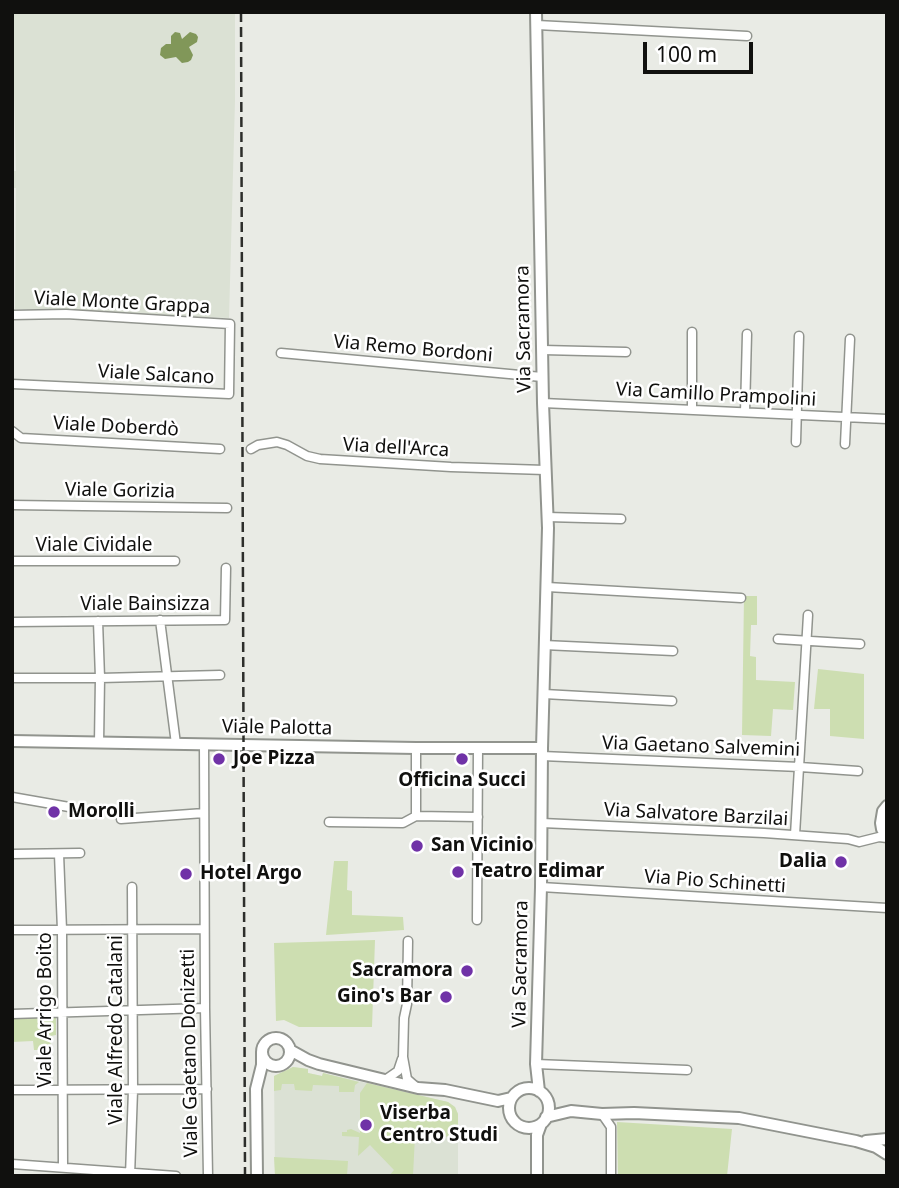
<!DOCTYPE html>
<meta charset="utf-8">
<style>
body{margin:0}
#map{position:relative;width:899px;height:1188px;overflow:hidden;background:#e9ebe5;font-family:"Noto Sans",sans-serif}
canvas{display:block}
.frame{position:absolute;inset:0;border:14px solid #10100e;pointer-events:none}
.scale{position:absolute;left:643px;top:42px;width:110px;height:32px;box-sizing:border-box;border:4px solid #10100e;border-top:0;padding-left:9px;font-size:21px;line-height:24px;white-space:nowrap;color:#10100e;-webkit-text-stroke:5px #fff;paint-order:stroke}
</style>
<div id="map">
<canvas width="899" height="1188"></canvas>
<div class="frame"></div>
<div class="scale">100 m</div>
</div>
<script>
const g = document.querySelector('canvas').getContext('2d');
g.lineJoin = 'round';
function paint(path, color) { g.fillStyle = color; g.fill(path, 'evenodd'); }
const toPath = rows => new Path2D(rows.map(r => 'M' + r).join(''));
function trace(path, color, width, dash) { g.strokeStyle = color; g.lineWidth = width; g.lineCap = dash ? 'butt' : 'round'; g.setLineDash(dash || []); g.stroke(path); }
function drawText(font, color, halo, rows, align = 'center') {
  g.font = font + ' "Noto Sans",sans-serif'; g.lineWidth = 5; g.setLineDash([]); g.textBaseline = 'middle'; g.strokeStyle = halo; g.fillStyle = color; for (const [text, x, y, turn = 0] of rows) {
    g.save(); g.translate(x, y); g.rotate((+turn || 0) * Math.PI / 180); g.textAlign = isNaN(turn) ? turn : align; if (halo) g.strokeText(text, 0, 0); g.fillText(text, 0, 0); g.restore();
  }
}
paint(toPath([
 [12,12,235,12,235,101,229,318,15,309,16,188,12,188,12,171,16,171],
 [293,1067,308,1069,308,1073,322,1076,323,1073,448,1102,455,1107,458,1114,458,1176,275,1176,274,1076]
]), '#dbe1d4');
paint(toPath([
 [744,596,757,596,757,625,751,625,750,656,756,657,756,680,795,682,793,710,773,709,771,736,742,735],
 [818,669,864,674,864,739,830,736,830,709,814,709],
 [334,861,348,861,347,890,352,891,352,915,403,917,404,930,326,935],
 [375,940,372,1027,299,1027,284,1020,276,1021,274,943],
 [56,1017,56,1035,50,1036,51,1050,34,1050,33,1041,12,1042,12,1019],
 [293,1067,308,1069,308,1073,322,1076,323,1073,359,1082,355,1085,354,1092,339,1092,339,1086,313,1085,312,1091,295,1090,294,1084,282,1084,281,1090,274,1091,274,1076],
 [367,1083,448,1102,455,1107,458,1114,458,1137,415,1136,413,1176,389,1176,394,1170,370,1145,358,1156,359,1137,342,1136,342,1132,347,1132,347,1130,351,1129,360,1133,360,1093],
 [617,1122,732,1129,727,1176,618,1176],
 [274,1157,348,1161,347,1176,275,1176]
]), '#cddeb1');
paint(toPath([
 [175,32,180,33,182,39,190,32,196,34,198,37,197,42,189,47,193,55,191,60,188,62,182,63,176,57,165,59,160,55,161,48,166,44,171,44,171,36]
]), '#819759');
const street = toPath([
 [537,25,747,36],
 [12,315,66,314,230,324,229,394,12,384],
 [543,350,626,352],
 [281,353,542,377],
 [543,403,887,419],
 [692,410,692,332],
 [745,412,747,334],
 [12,431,21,438,220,449],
 [796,442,799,336],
 [845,444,850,339],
 [251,449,258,445,277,442,287,445,307,456,320,459,451,467,545,470],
 [12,505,227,508],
 [547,517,621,519],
 [12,561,175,561],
 [547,587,741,598],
 [160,620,176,744],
 [98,621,100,678,99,743],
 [12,622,225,620,226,568],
 [778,639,860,644],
 [544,645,673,651],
 [12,678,100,678,220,675],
 [544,694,672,701],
 [204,744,205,1008,208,1176],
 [416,748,416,816],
 [542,756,800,767,858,771],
 [12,797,69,807],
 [121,819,204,813],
 [329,822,403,823,416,816,478,817],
 [542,823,764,833,848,839,859,842,879,837,887,838],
 [795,835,808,615],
 [12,854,80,853],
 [59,854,62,930,63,1166],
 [541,887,887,908],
 [477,920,478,748],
 [12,930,204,929],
 [408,941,407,1004,404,1018,403,1057,407,1079,415,1086],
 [12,1014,205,1008],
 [536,1064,687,1070],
 [385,1080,398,1071,402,1059],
 [12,1090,207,1089],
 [602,1114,611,1127,611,1176],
 [12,1164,176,1176],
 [130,1176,133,1090,132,887]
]);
const secondary = toPath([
 [536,12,543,403,548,528,542,748,541,887,536,1064,539,1091],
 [12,741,416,748,542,748],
 [887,806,883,811,881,823,882,829,887,836],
 '262 1052a14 14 0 1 1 28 0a14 14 0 1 1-28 0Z',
 [290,1050,308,1060,319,1064,418,1088,445,1090,498,1101,511,1098],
 '509 1108a20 20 0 1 1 40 0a20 20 0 1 1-40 0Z',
 [546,1117,571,1111,602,1114,634,1113,739,1118,856,1141,876,1147,887,1154],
 [866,1141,887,1139],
 [257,1176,256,1089,262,1065,262,1053],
 [537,1176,537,1135,541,1124]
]);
trace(street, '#91948e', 11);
trace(secondary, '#91948e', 14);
trace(street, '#fff', 8);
trace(secondary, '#fff', 10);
trace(toPath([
 [241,12,245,1176]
]), '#2d2e2b', 2.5, [10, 5]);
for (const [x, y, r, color] of [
 [219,759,7,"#7032a7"],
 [462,759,7,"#7032a7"],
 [54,812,7,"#7032a7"],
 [417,846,7,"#7032a7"],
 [841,862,7,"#7032a7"],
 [458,872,7,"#7032a7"],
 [186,874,7,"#7032a7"],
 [467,971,7,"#7032a7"],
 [446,997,7,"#7032a7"],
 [366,1125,7,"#7032a7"]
]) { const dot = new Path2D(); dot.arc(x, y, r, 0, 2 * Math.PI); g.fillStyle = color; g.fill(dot); trace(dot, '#fff', 2.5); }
drawText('19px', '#10100e', '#fff', [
 ["Viale Monte Grappa",122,303,3],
 ["Via Sacramora",524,329,-91],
 ["Via Remo Bordoni",413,349,5],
 ["Viale Salcano",156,375,3],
 ["Via Camillo Prampolini",716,395,3],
 ["Viale Doberdò",116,427,3],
 ["Via dell'Arca",396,448,3],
 ["Viale Gorizia",120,491,1],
 ["Viale Cividale",94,546],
 ["Viale Bainsizza",145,605],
 ["Viale Palotta",277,728,1],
 ["Via Gaetano Salvemini",701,747,2],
 ["Via Salvatore Barzilai",696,815,3],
 ["Via Pio Schinetti",715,882,4],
 ["Via Sacramora",521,964,-89],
 ["Viale Arrigo Boito",46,1010,-90],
 ["Viale Alfredo Catalani",117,1030,-90],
 ["Viale Gaetano Donizetti",190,1053,-91]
]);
drawText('bold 19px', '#10100e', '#fff', [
 ["Joe Pizza",233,759],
 ["Officina Succi",462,781,"center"],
 ["Morolli",68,812],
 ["San Vicinio",431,846],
 ["Dalia",827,862,"right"],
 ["Teatro Edimar",472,872],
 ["Hotel Argo",200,874],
 ["Sacramora",453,971,"right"],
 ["Gino's Bar",432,997,"right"],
 ["Viserba",380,1114],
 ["Centro Studi",380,1136]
], 'left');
</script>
